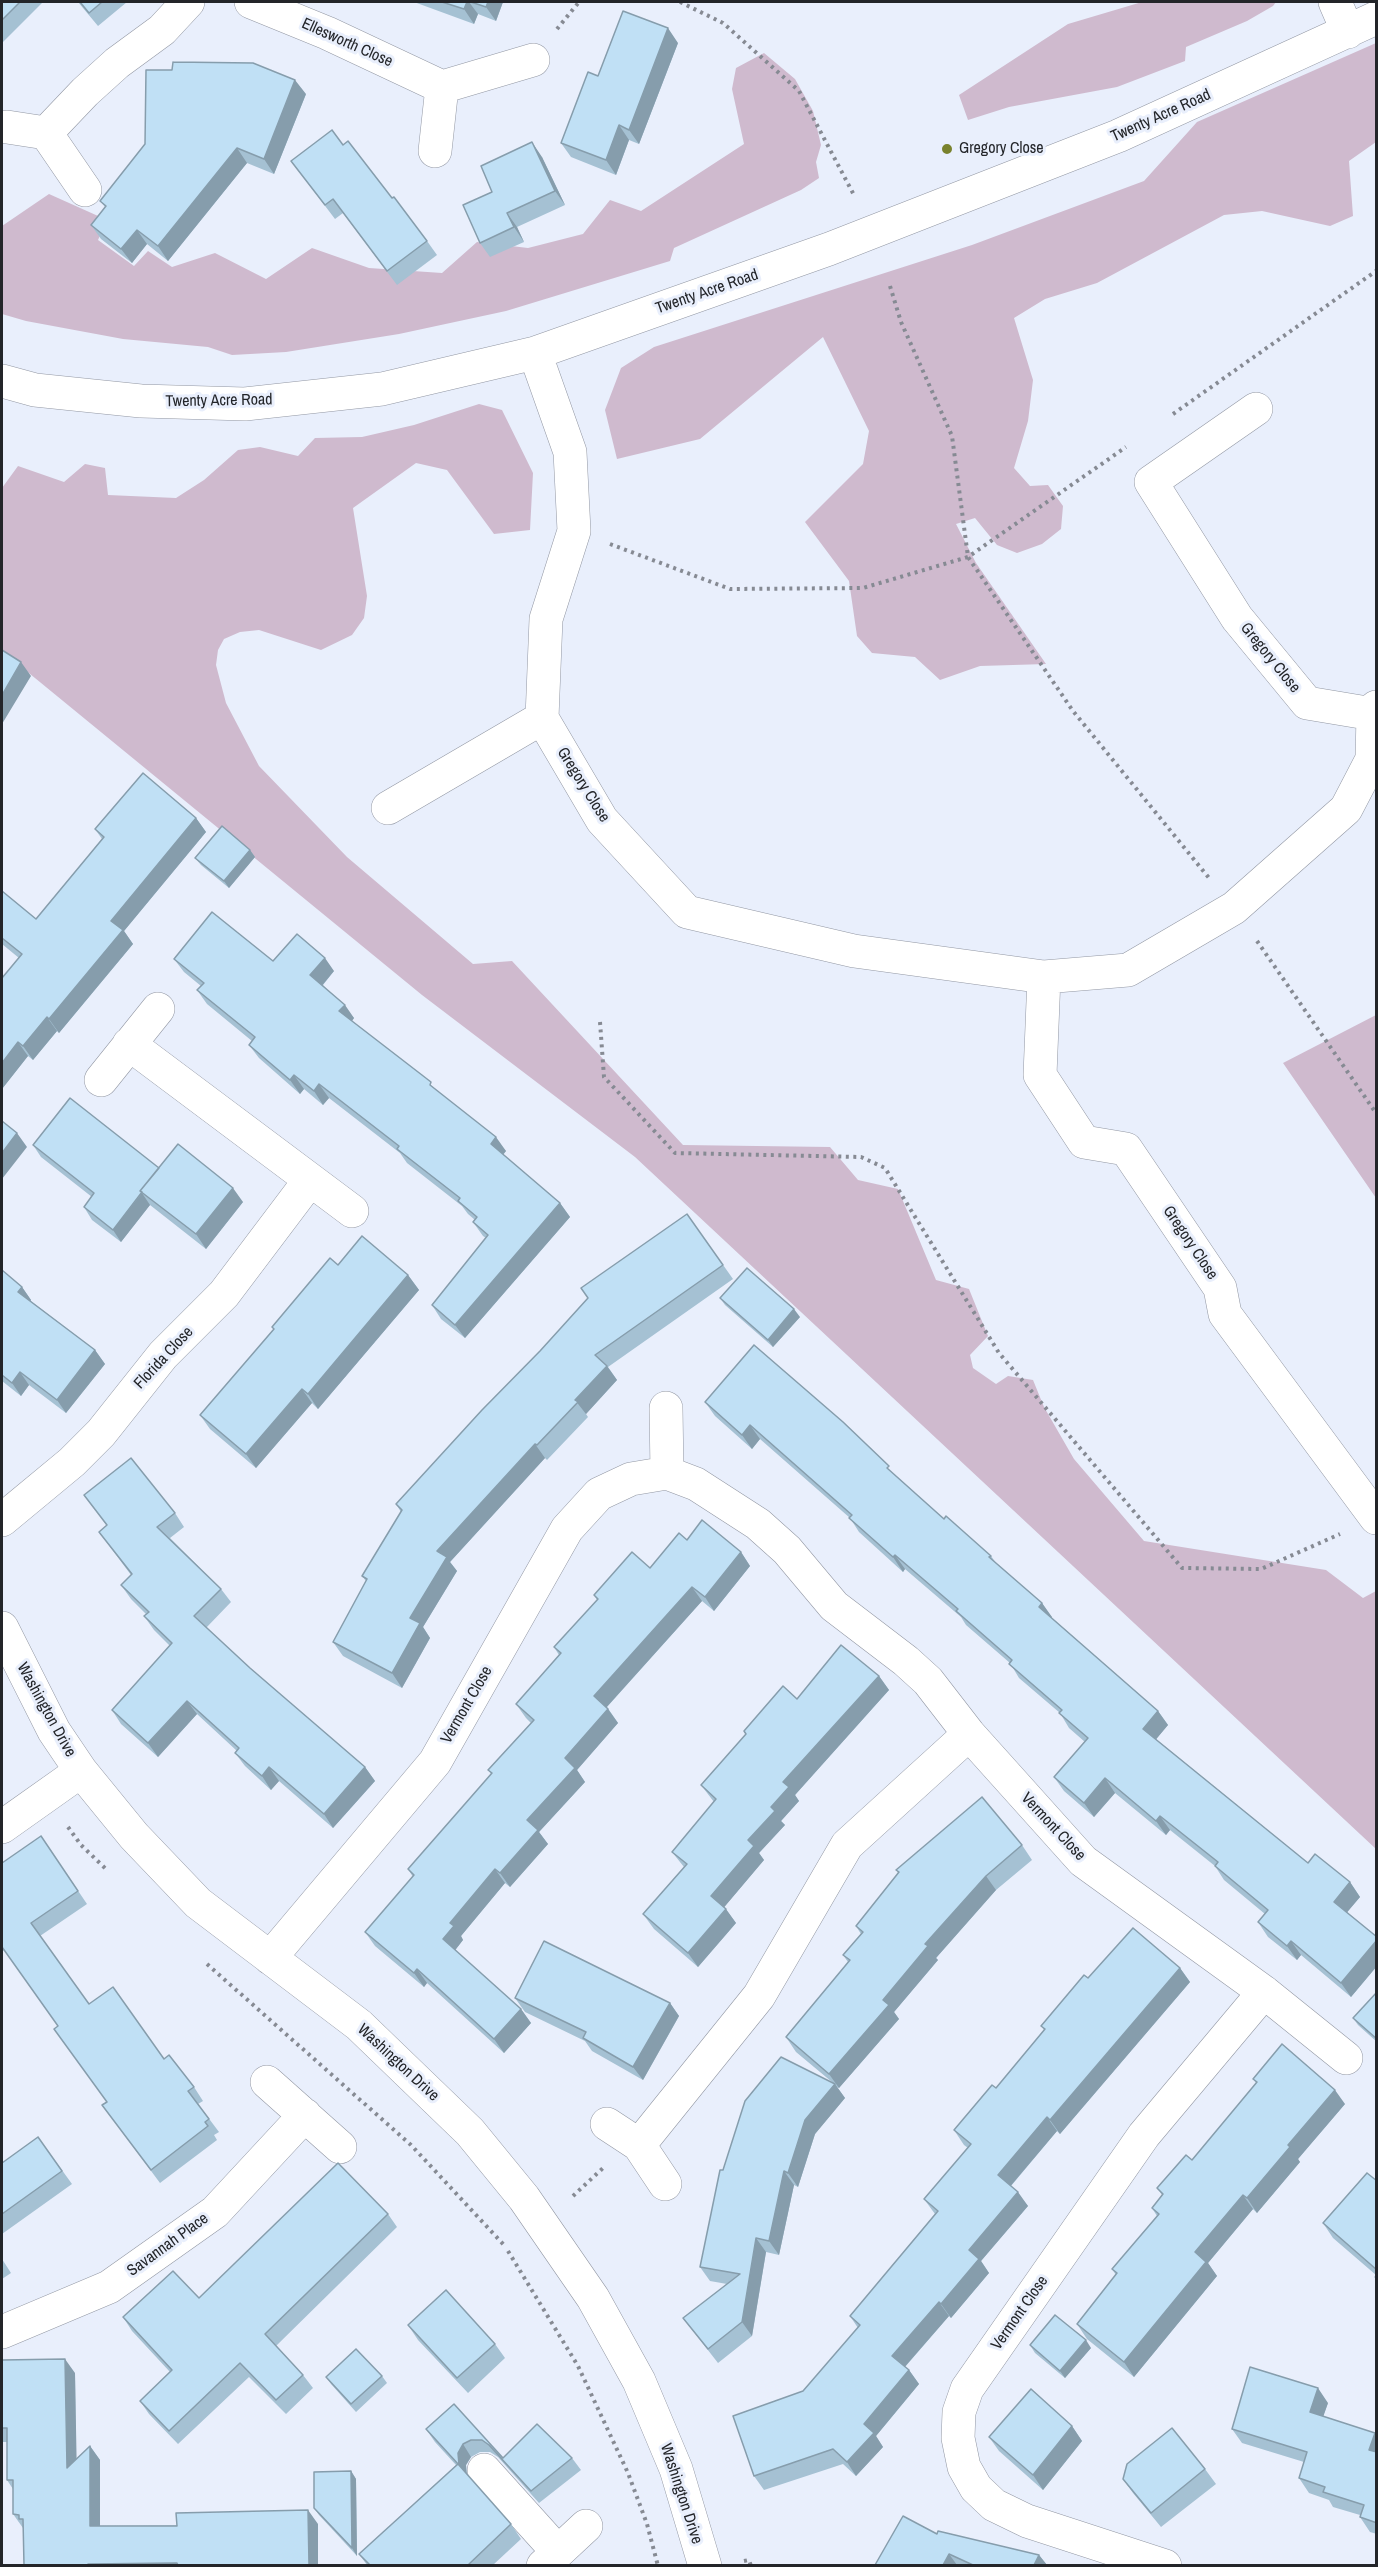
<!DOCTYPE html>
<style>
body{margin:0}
#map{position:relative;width:1378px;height:2567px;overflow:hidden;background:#e9effc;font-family:"Archivo Narrow",sans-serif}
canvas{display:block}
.frame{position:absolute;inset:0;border:3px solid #232529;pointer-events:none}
</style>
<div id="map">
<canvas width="1378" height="2567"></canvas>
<div class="frame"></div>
</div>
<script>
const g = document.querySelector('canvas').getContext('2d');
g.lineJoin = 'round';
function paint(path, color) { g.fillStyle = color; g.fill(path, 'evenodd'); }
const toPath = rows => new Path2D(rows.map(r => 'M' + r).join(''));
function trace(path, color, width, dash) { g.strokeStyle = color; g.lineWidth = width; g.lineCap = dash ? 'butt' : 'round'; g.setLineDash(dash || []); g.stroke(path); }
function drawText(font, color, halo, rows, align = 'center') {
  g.font = font + ' "Archivo Narrow",sans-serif'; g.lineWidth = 6; g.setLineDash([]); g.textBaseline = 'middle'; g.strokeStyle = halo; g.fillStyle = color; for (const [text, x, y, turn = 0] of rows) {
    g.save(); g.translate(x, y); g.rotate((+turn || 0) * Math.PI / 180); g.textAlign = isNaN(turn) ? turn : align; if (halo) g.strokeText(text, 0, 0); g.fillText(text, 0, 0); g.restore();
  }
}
paint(toPath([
 [1142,2,1276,2,1273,6,1247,21,1186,47,1185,61,1117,87,1009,107,968,120,959,95,1068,24],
 [1376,43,1376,142,1349,161,1353,216,1330,226,1262,211,1224,215,1097,283,1045,299,1014,318,1033,380,1028,421,1014,468,1030,486,1048,485,1063,506,1061,529,1042,544,1017,553,997,545,975,518,956,524,976,563,1046,664,980,666,940,680,915,657,872,653,857,636,849,581,805,522,863,464,869,431,823,337,700,439,617,459,605,410,621,368,654,347,972,245,1144,181,1197,122],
 [764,53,795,79,813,111,821,145,816,162,819,178,801,190,674,248,670,261,506,311,399,334,286,352,232,355,208,347,123,339,26,321,2,314,2,226,49,194,107,220,98,240,134,266,148,251,172,267,215,253,266,279,312,248,369,268,442,273,477,242,528,248,583,234,610,200,641,211,744,144,732,89,736,68],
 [479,404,502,410,533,473,530,530,494,534,447,470,416,463,353,508,367,596,364,618,352,635,321,650,259,630,240,632,224,639,218,650,216,665,226,703,259,766,347,857,473,964,512,961,683,1145,830,1147,858,1180,898,1189,936,1280,969,1289,988,1336,970,1355,973,1368,996,1384,1008,1376,1033,1380,1044,1407,1074,1459,1144,1541,1326,1570,1363,1598,1376,1591,1376,1849,635,1157,422,995,2,651,2,488,18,466,64,482,85,464,105,468,108,495,176,498,204,480,238,450,260,447,298,456,315,438,362,437,414,425],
 [1376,1015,1376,1198,1283,1063]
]), '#cfbace');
const minor = toPath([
 [251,2,327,33,442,87,533,60],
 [1335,2,1348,32],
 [7,127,46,133,85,190],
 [46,133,85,92,117,63,162,30,188,2],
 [435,151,442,87],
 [535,353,570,452,574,531,546,619,542,718,602,820,687,912,854,951,1044,977,1128,970,1234,908,1346,809,1372,759,1373,714,1376,707],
 [2,381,35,390,141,401,245,404,382,389,535,353,829,249,1118,136,1376,18],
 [1256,409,1151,482,1237,618,1307,703,1373,714],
 [388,808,542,718],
 [1044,977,1040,1075,1084,1142,1126,1149,1220,1288,1225,1314,1376,1518],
 [129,1044,352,1211],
 [101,1080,158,1009],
 [667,1473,696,1484,758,1524,787,1550,834,1606,906,1661,928,1681,969,1734,1083,1861,1264,1992,1346,2058],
 [2,1520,72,1462,101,1433,163,1355,224,1294,310,1180],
 [2,1628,54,1731,81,1771,134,1836,198,1903,359,2025,470,2132,524,2198,593,2298,639,2381,676,2469,705,2566],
 [2,1827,81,1771],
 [270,1958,435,1762,567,1529,599,1494,631,1479,667,1473,666,1408],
 [267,2082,340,2147],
 [607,2124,639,2145,665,2184],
 [639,2145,759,1996,847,1845,969,1734],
 [2,2332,109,2287,215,2212,305,2115],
 [484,2470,558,2552],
 [543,2566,586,2526],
 [1165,2566,1027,2521,994,2505,976,2488,964,2467,958,2438,959,2412,967,2389,1144,2135,1264,1992]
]);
trace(minor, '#9297a3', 34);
trace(toPath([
 [680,2,723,23,799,91,855,197],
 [557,29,579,2],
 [890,286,901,322,952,436,968,557,1073,711,1209,878],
 [1173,414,1376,271],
 [610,544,730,589,863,588,968,557,1126,447],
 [1257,941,1376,1113],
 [600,1022,604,1077,675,1153,861,1157,885,1168,999,1353,1182,1568,1261,1569,1340,1534],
 [68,1827,81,1845,107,1870],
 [207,1964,411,2145,504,2245],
 [573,2196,603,2168],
 [508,2251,578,2366,628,2473,647,2524,658,2566],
 [744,2561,749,2560,751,2566]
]), '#868a93', 4, [3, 4.5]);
trace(minor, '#fff', 33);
paint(toPath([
 [2,2,43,2,2,43],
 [78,2,127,2,98,26],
 [414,2,503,2,496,21,478,14,474,24],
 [678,43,639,144,629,140,616,175,571,157,561,143,598,76],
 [306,94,274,174,247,163,168,261,147,244,132,263,101,239,91,225,105,207,100,201],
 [343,145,392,198,427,241,437,255,397,285,343,213,335,219,291,161],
 [542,157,565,205,517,227,524,242,490,257,480,243,492,192],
 [196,818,206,832,124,931,133,944,59,1033,57,1031,33,1060,28,1056,2,1089,2,978,19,958,2,944,2,891,36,919,102,839,95,829],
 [250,850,255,857,229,888,201,865,195,858],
 [174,959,273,961,334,971,323,985,354,1018,352,1021,438,1091,506,1151,503,1155,560,1203,570,1217,465,1338,441,1319,432,1305,486,1238,483,1236,473,1222,475,1220,468,1214,462,1206,407,1163,400,1153,329,1098,323,1105,304,1089,300,1094,259,1058,249,1045,252,1041,207,1004,197,990,201,986,184,972],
 [33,1145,159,1168,243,1202,206,1249,150,1205,121,1242,92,1220,84,1207,92,1197,41,1157],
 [687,1214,733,1279,608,1367,617,1380,586,1414,588,1417,547,1460,545,1458,450,1562,457,1571,423,1627,430,1638,402,1688,343,1656,333,1642,366,1581,362,1576,401,1512,396,1504],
 [338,1265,408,1275,419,1290,318,1409,312,1403,256,1468,210,1429,200,1415,274,1329,272,1327],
 [2,1270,22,1287,31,1300,31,1301,95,1350,105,1364,66,1413,29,1385,21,1396,2,1381],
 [720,1298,800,1317,773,1347,725,1305],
 [705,1402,895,1475,944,1519,991,1556,996,1563,1042,1603,1052,1618,1158,1711,1168,1725,1156,1739,1308,1863,1350,1882,1360,1897,1347,1912,1377,1937,1377,1966,1351,1997,1301,1955,1297,1960,1268,1937,1258,1922,1265,1914,1224,1880,1215,1866,1170,1830,1166,1835,1115,1793,1094,1817,1064,1791,1054,1777,1085,1742,1069,1728,1060,1713,1019,1678,1010,1663,966,1625,961,1617,905,1569,903,1572,859,1532,850,1518,760,1439,752,1449,715,1416],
 [84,1495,175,1513,184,1527,170,1538,221,1589,231,1602,206,1628,250,1668,365,1767,375,1781,333,1828,279,1781,271,1790,245,1766,235,1753,237,1751,197,1714,158,1757,121,1724,112,1710,170,1646,154,1630,144,1616,146,1614,131,1599,121,1585,131,1575,99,1532,107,1526],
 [687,1540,741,1552,750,1566,714,1611,702,1601,607,1707,618,1723,577,1770,585,1782,539,1832,548,1844,510,1887,505,1883,461,1936,463,1940,455,1950,521,2009,531,2023,504,2053,427,1983,424,1987,375,1946,365,1932,413,1877,408,1869,491,1774,488,1770,531,1723,526,1718,516,1704,559,1655,554,1647,597,1600,594,1595,650,1568],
 [879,1676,889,1690,795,1795,799,1801,781,1821,785,1825,759,1853,764,1860,724,1907,736,1923,698,1967,654,1929,643,1914,684,1867,672,1852,714,1802,701,1785,746,1735,744,1731,797,1699],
 [41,1836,87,1904,40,1936,89,2004,164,2059,194,2087,203,2101,198,2104,219,2132,214,2135,217,2140,160,2183,102,2105,107,2102,58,2026,4,1950,2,1952,2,1863],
 [1022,1845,1032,1860,996,1890,936,1958,938,1960,894,2012,899,2019,839,2088,837,2087,845,2098,815,2134,798,2187,794,2185,779,2255,766,2252,752,2336,718,2363,683,2318,727,2284,710,2281,700,2267,723,2170,832,2082,796,2052,786,2037,848,1962,843,1955,861,1934,856,1926,898,1873,896,1870],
 [1180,1968,1190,1982,1060,2134,1057,2131,1011,2186,1028,2206,981,2261,989,2273,951,2318,949,2316,905,2367,909,2370,919,2384,876,2436,883,2447,856,2476,843,2464,764,2490,754,2476,803,2391,858,2328,850,2316,935,2214,924,2199,968,2148,964,2145,954,2130,996,2088,1044,2030,1041,2026,1088,1978],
 [1377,1992,1377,2042,1358,2025,1353,2018],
 [515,1998,670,2003,679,2016,643,2080,592,2051,585,2041,525,2012],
 [1253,2079,1345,2104,1298,2159,1300,2162,1257,2213,1253,2209,1208,2263,1217,2276,1134,2377,1087,2339,1077,2324,1116,2275,1112,2269,1157,2216,1152,2208,1162,2195,1157,2188,1192,2160,1256,2083],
 [38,2137,72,2184,2,2234,2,2163],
 [1377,2181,1377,2280,1374,2277,1376,2275,1333,2238,1323,2223],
 [388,2214,397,2227,276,2346,303,2375,313,2388,286,2414,249,2377,178,2444,149,2414,140,2401,170,2372,132,2331,123,2317,199,2298],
 [2,2259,11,2273,2,2279],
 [408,2325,495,2344,505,2358,468,2393,418,2340],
 [1030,2345,1091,2348,1065,2378,1035,2353],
 [2,2360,75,2373,76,2459,90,2446,100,2460,100,2526,318,2524,318,2565,24,2565,23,2528,13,2514,13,2489,7,2480,7,2442,2,2442],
 [382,2376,387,2383,356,2412,331,2384,326,2377],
 [1328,2403,1323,2416,1375,2433,1377,2436,1377,2534,1370,2532,1360,2517,1360,2515,1333,2507,1329,2500,1309,2493,1299,2478,1304,2462,1242,2443,1232,2429],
 [454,2404,503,2458,572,2458,581,2470,539,2503,498,2457,490,2452,480,2452,471,2457,466,2465,467,2475,511,2524,521,2539,493,2565,367,2565,359,2554,456,2465,435,2442,426,2429],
 [1072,2426,1082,2441,1043,2490,999,2451,989,2437],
 [1205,2469,1216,2484,1161,2527,1133,2493,1123,2479],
 [351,2471,356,2479,357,2556,319,2515,314,2508],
 [937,2534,1039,2555,1047,2565,875,2565]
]), '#a5c1d3');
paint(toPath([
 [467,2,469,2,478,14,474,24,464,9],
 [488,2,503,2,496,21,486,7],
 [668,28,678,43,639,144,629,130],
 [295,80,306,94,274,174,264,159],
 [619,125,629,140,616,175,606,160],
 [532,142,542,157,565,205,555,191],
 [237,148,247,163,168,261,158,246],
 [507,213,517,227,524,242,514,227],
 [137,230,147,244,132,263,121,249],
 [21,662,31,676,2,724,2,695],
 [196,818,206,832,124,931,133,944,59,1033,49,1019,111,921],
 [250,850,255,857,229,888,224,881],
 [325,958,334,971,320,988,310,975],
 [345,1005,354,1018,349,1025,339,1011],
 [47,1017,57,1031,33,1060,23,1046],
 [18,1042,28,1056,2,1089,2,1063],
 [294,1075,304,1089,300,1094,290,1080],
 [319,1084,329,1098,323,1105,314,1091],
 [17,1133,27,1147,2,1179,2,1153],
 [496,1137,506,1151,500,1158,491,1144],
 [233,1188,243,1202,206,1249,196,1234],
 [142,1193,150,1205,121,1242,113,1230],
 [560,1203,570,1217,465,1338,455,1325],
 [408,1275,419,1290,318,1409,308,1394],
 [22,1287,31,1300,27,1305,18,1292],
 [794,1309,800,1317,773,1347,768,1340],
 [95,1350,105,1364,66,1413,57,1400],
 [607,1366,617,1380,586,1414,575,1400],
 [20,1372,29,1385,21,1396,12,1383],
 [302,1389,312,1403,256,1468,246,1454],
 [750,1425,760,1439,752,1449,742,1435],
 [535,1444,545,1458,450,1562,457,1571,423,1627,430,1638,402,1688,392,1673,410,1618,437,1551],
 [741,1552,750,1566,714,1611,705,1597],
 [895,1555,905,1569,903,1572,893,1557],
 [692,1587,702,1601,604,1710,594,1696],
 [1042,1603,1052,1617,1049,1621,1039,1607],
 [879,1676,889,1690,795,1795,799,1801,781,1821,785,1825,759,1853,764,1860,721,1911,711,1896,771,1807,783,1782],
 [187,1701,197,1714,158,1757,148,1743],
 [608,1709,618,1723,577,1770,585,1782,539,1832,548,1844,510,1887,500,1873,527,1820,565,1758],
 [1158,1711,1168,1725,1153,1743,1143,1729],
 [269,1767,279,1781,271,1790,262,1776],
 [365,1767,375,1781,333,1828,324,1814],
 [1105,1778,1115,1793,1094,1817,1084,1803],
 [1160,1816,1170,1830,1166,1835,1156,1821],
 [495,1869,505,1883,461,1936,463,1940,453,1953,443,1939,450,1923],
 [986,1876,996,1890,936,1958,938,1960,894,2012,899,2019,839,2088,829,2074,883,2000,925,1944],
 [1350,1882,1360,1897,1344,1916,1334,1902],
 [726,1909,736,1923,698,1967,688,1953],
 [1377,1940,1377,1966,1351,1997,1341,1983],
 [1291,1941,1301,1955,1297,1960,1287,1946],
 [1180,1968,1190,1982,1060,2134,1050,2120],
 [417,1969,427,1983,424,1987,414,1973],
 [670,2003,679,2016,643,2080,633,2067],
 [521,2009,531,2023,504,2053,494,2039],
 [835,2084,845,2098,815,2134,798,2187,788,2173,805,2120],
 [1335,2090,1345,2104,1298,2159,1300,2162,1257,2213,1247,2198,1288,2145],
 [1047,2117,1057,2131,1008,2189,998,2175],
 [784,2171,794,2185,779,2255,769,2241],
 [1018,2192,1028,2206,981,2261,989,2273,951,2318,941,2304,969,2250],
 [1243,2195,1253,2209,1208,2263,1217,2276,1134,2377,1124,2362,1195,2252],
 [756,2238,766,2252,752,2336,742,2322],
 [939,2302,949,2316,902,2370,892,2356],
 [1086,2340,1091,2348,1065,2378,1060,2371],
 [65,2359,75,2373,77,2482,67,2468],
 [909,2370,919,2384,876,2436,883,2447,856,2476,847,2462,864,2424],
 [1318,2388,1328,2403,1320,2426,1310,2412],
 [1072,2426,1082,2441,1043,2490,1033,2475],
 [1375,2433,1377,2436,1377,2460,1369,2450],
 [463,2444,471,2457,466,2465,467,2477,459,2465,458,2453],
 [90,2446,100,2460,100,2540,90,2526],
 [351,2471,356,2479,357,2556,352,2548],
 [308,2510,318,2524,318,2565,309,2565],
 [949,2554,957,2565,943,2565],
 [1039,2555,1047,2565,1034,2565]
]), '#869dac');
const building = toPath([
 [2,2,20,2,2,20,2,2],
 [80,2,102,2,89,13,80,2],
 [442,2,467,2,464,9,442,2],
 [471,2,488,2,486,7,471,2],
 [623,11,668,28,629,130,619,125,606,160,561,143,588,72,598,76,623,11],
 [173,62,253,63,295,80,264,159,237,148,158,246,137,230,121,249,91,225,106,206,100,201,145,144,146,70,172,70,173,62],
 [332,130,343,145,348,141,392,198,394,197,427,241,387,271,333,199,325,205,291,161,332,130],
 [532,142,555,191,507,213,514,227,480,243,463,205,492,192,481,166,532,142],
 [2,650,21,662,2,695,2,650],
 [143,773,196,818,111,921,123,930,49,1019,47,1017,23,1046,18,1042,2,1063,2,978,22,954,2,938,2,891,36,919,104,837,95,829,143,773],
 [222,826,250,850,224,881,195,858,222,826],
 [212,912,273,961,297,934,325,958,310,975,345,1005,339,1011,431,1082,430,1085,496,1137,491,1144,560,1203,455,1325,432,1305,488,1235,473,1222,477,1217,458,1201,460,1198,397,1149,399,1146,319,1084,314,1091,294,1075,290,1080,249,1045,255,1037,197,990,204,983,174,959,212,912],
 [70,1098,159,1168,140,1191,142,1192,113,1230,84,1207,94,1193,33,1145,70,1098],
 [2,1121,17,1133,2,1153,2,1121],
 [178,1144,233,1188,196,1234,140,1191,178,1144],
 [687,1214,723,1265,595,1355,607,1366,575,1400,578,1402,537,1445,535,1444,437,1551,447,1557,410,1618,420,1623,392,1673,333,1642,367,1579,362,1576,402,1510,396,1504,482,1410,540,1351,588,1298,581,1288,687,1214],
 [362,1236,408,1275,308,1394,302,1389,246,1454,200,1415,274,1329,272,1327,330,1258,338,1265,362,1236],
 [747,1268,794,1309,768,1340,720,1298,747,1268],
 [2,1270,22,1287,18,1292,95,1350,57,1400,20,1372,12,1383,2,1375,2,1270],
 [754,1345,843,1422,889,1466,887,1468,944,1519,946,1516,991,1556,989,1557,1042,1603,1039,1607,1158,1711,1143,1729,1308,1863,1315,1854,1350,1882,1334,1902,1377,1937,1377,1940,1341,1983,1291,1941,1287,1946,1258,1922,1268,1910,1215,1866,1218,1862,1160,1816,1156,1821,1105,1778,1084,1803,1054,1777,1088,1738,1059,1713,1062,1710,1009,1664,1012,1660,956,1611,958,1609,895,1555,893,1557,849,1518,852,1515,750,1425,742,1435,705,1402,754,1345],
 [131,1458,175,1513,157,1527,221,1589,194,1616,250,1668,365,1767,324,1814,269,1767,262,1776,235,1753,239,1748,187,1701,148,1743,112,1710,172,1643,144,1616,149,1612,121,1585,132,1574,99,1532,107,1525,84,1495,131,1458],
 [702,1520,741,1552,705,1597,692,1587,594,1696,608,1709,565,1758,575,1768,527,1820,538,1830,500,1873,495,1869,450,1923,454,1926,443,1939,521,2009,494,2039,417,1969,414,1973,365,1932,414,1875,408,1869,492,1773,488,1770,534,1720,516,1704,561,1653,554,1647,598,1599,594,1595,632,1552,650,1568,679,1533,687,1540,702,1520],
 [841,1645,879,1676,783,1782,789,1787,771,1807,775,1811,748,1840,754,1846,711,1896,726,1909,688,1953,643,1914,687,1864,672,1852,716,1799,701,1785,746,1734,744,1731,783,1686,797,1699,841,1645],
 [982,1797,1022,1845,986,1876,925,1944,928,1946,883,2000,889,2005,829,2074,786,2037,850,1960,843,1955,863,1932,856,1926,899,1872,896,1870,982,1797],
 [41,1836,78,1891,31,1923,89,2004,113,1987,164,2059,169,2055,194,2087,188,2091,209,2119,205,2122,208,2126,151,2170,102,2105,107,2102,54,2029,58,2026,2,1947,2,1863,41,1836],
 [1133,1928,1180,1968,1050,2120,1047,2117,998,2175,1018,2192,969,2250,979,2259,941,2304,939,2302,892,2356,909,2370,864,2424,874,2433,847,2462,833,2449,754,2476,733,2416,803,2391,860,2325,850,2316,938,2211,924,2199,971,2144,954,2130,992,2085,996,2088,1045,2029,1041,2026,1084,1975,1088,1978,1133,1928],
 [544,1941,670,2003,633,2067,583,2038,586,2032,515,1998,544,1941],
 [1377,1992,1377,2039,1353,2018,1377,1992],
 [1282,2044,1335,2090,1288,2145,1290,2147,1247,2198,1243,2195,1195,2252,1206,2262,1124,2362,1077,2324,1117,2273,1112,2269,1159,2214,1152,2208,1163,2194,1157,2188,1186,2155,1192,2160,1257,2082,1253,2079,1282,2044],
 [781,2057,835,2084,805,2120,788,2173,784,2171,769,2241,756,2238,742,2322,708,2349,683,2318,740,2274,700,2267,720,2170,723,2170,745,2101,781,2057],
 [38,2137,62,2171,2,2214,2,2163,38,2137],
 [338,2163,388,2214,265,2334,303,2375,276,2400,240,2363,169,2431,140,2401,172,2370,123,2317,173,2271,199,2298,338,2163],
 [1367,2173,1377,2181,1377,2270,1323,2223,1367,2173],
 [446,2290,495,2344,457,2378,408,2325,446,2290],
 [1055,2315,1086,2340,1060,2371,1030,2345,1055,2315],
 [356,2349,382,2376,351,2404,326,2377,356,2349],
 [65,2359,67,2468,90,2446,90,2526,177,2526,176,2513,308,2510,309,2565,178,2565,177,2563,88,2564,88,2565,24,2565,23,2519,19,2519,19,2515,13,2514,13,2480,7,2480,7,2428,2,2428,2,2360,65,2359],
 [1250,2367,1318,2388,1310,2412,1375,2433,1369,2450,1377,2452,1377,2523,1360,2517,1364,2505,1323,2492,1325,2487,1299,2478,1307,2452,1232,2429,1250,2367],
 [1031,2389,1072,2426,1033,2475,989,2437,1031,2389],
 [454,2404,503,2458,537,2424,572,2458,531,2491,489,2445,482,2440,471,2440,463,2444,458,2453,459,2465,426,2429,454,2404],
 [1172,2428,1205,2469,1151,2513,1123,2479,1127,2464,1172,2428],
 [458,2464,511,2524,468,2565,370,2565,359,2554,458,2464],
 [351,2471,352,2548,314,2508,314,2472,351,2471],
 [903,2516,937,2534,938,2531,1039,2555,1034,2565,973,2565,949,2554,943,2565,875,2565,903,2516]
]);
paint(building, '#c0e0f5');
trace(building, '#869dac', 1.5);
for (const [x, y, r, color] of [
 [947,149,6,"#79822d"]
]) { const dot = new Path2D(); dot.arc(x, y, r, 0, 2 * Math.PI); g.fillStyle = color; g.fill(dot); trace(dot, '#e9effc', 2); }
drawText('16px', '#232529', '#e9effc', [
 ["Ellesworth Close",347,43,24],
 ["Twenty Acre Road",1161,116,-24],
 ["Twenty Acre Road",707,292,-19],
 ["Twenty Acre Road",219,401,-1],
 ["Gregory Close",1270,658,51],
 ["Gregory Close",583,785,58],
 ["Gregory Close",1190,1243,56],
 ["Florida Close",164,1358,-47],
 ["Vermont Close",467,1705,-60],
 ["Washington Drive",46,1710,61],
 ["Vermont Close",1053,1827,47],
 ["Washington Drive",398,2063,43],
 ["Savannah Place",168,2245,-36],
 ["Vermont Close",1020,2313,-55],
 ["Washington Drive",681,2494,72]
]);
drawText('16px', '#232529', '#e9effc', [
 ["Gregory Close",959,149]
], 'left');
</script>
